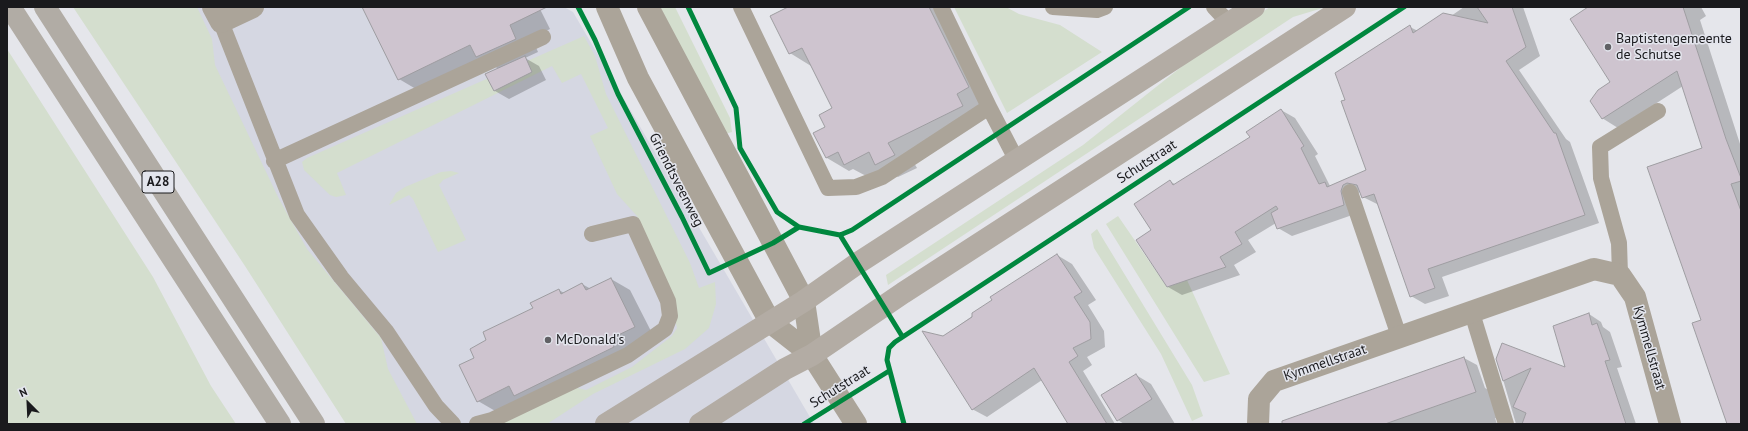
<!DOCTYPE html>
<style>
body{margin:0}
#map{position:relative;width:1748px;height:431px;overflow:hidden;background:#e5e6eb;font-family:"PT Sans",sans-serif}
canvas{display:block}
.frame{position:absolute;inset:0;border:8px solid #1a1a1d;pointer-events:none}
.north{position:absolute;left:8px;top:383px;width:40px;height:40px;-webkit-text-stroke:3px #e3e5ed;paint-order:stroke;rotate:336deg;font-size:11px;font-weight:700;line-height:16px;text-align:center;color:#1a1a1d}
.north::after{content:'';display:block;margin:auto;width:14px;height:18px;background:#1a1a1d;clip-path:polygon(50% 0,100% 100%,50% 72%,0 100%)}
</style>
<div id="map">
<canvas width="1748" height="431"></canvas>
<div class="frame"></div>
<div class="north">N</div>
</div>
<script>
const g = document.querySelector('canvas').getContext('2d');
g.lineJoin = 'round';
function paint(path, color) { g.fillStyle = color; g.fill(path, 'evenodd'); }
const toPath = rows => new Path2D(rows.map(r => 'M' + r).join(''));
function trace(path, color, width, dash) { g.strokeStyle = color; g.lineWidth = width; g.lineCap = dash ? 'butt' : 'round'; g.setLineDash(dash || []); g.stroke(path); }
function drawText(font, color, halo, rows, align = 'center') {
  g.font = font + ' "PT Sans",sans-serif'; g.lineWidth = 3; g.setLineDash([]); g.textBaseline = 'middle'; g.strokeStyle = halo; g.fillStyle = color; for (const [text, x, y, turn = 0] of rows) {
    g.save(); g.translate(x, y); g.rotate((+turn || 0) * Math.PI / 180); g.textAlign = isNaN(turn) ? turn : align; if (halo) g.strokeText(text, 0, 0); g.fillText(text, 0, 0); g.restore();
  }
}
paint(toPath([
 [155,7,564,7,573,12,814,424,388,424]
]), '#d5d7e2');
paint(toPath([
 [73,7,197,7,212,39,215,65,279,199,307,249,381,338,388,369,417,424,346,424,245,266],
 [660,7,675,7,730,118,732,132,725,134],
 [954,7,1006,7,1019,14,1060,25,1102,52,1007,113],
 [1270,7,1326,7,1293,17,888,285,886,275,1083,145,1190,60],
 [584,36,595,56,606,94,690,263,699,288,715,282,716,304,709,328,685,349,593,394,547,424,494,424,569,386,586,390,632,367,672,336,677,328,668,287,637,216,617,194,590,136,608,128,581,74,562,83,552,66,337,173,346,195,336,197,330,195,304,170,302,162,307,158],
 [7,49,153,277,211,386,236,424,7,424],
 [451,171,459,173,443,180,439,185,466,240,438,252,413,199,409,195,389,205,396,193,405,187,441,172],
 [1118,216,1167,287,1187,280,1230,374,1204,382,1106,224],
 [1097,229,1192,385,1203,416,1192,421,1161,354,1094,248,1091,234]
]), '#d4dece');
paint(toPath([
 [363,7,539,7,550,29,532,38,538,52,525,58,539,66,546,80,509,99,495,91,499,69,485,61,421,92,399,79],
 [790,7,944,7,991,100,910,156,917,168,898,177,884,169,868,177,853,169,849,171,827,158,827,127,833,109,811,66,790,53],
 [1464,7,1523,7,1540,56,1519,70,1566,139,1570,142,1599,223,1442,277,1449,296,1425,304,1411,296,1379,205,1363,197,1360,192,1357,194,1358,213,1292,236,1278,228,1276,223,1248,240,1256,252,1234,265,1240,275,1182,295,1168,287,1152,230,1170,181,1176,185,1251,137,1281,110,1295,118,1318,154,1315,156,1330,186,1367,171,1346,100,1410,27,1418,31,1451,16],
 [1590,7,1701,7,1706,16,1700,20,1741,147,1741,424,1727,424,1703,321,1703,149,1683,86,1618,128,1602,118,1612,83],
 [1057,255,1072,264,1096,300,1088,305,1104,331,1105,347,1087,357,1092,365,1083,371,1115,424,1069,424,1042,380,987,417,972,409,943,337],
 [611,279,630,290,654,337,497,412,478,401,475,358,488,340,559,290,564,293,582,284,591,289],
 [1589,314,1601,322,1603,327,1610,332,1622,367,1617,368,1636,424,1516,424,1497,359,1566,369],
 [1464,358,1477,365,1485,388,1498,395,1506,422,1495,418,1497,424,1296,424],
 [1136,375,1151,384,1175,424,1124,424,1118,420,1103,396]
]), '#0003');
const building = toPath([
 [362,7,547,7,510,25,516,39,476,57,470,45,398,80,362,7],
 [788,7,929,7,969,87,957,94,963,106,888,143,895,155,875,165,869,152,844,165,838,152,826,158,813,133,825,127,819,115,832,108,802,48,789,54,770,16,788,7],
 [1477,7,1512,7,1526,47,1506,61,1554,133,1556,133,1585,215,1428,269,1435,288,1410,297,1374,194,1362,198,1357,185,1347,183,1343,185,1341,191,1344,205,1277,229,1271,213,1278,209,1276,206,1235,232,1242,244,1220,257,1226,267,1167,287,1136,240,1151,230,1134,204,1170,180,1173,185,1250,137,1246,132,1281,109,1304,146,1301,148,1319,184,1325,182,1327,187,1366,170,1341,101,1345,100,1335,73,1410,25,1413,33,1443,13,1488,23,1477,7],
 [1588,7,1683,7,1726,139,1741,178,1741,181,1731,184,1741,211,1741,424,1727,424,1692,323,1701,320,1647,167,1702,148,1677,71,1602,119,1590,101,1598,90,1610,82,1570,19,1588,7],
 [525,56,532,72,494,91,485,74,525,56],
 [1057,254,1082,292,1074,297,1090,322,1091,339,1073,348,1078,356,1069,362,1107,424,1068,424,1034,368,972,410,922,331,943,336,972,317,972,313,992,300,990,297,1057,254],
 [611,278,635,327,610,339,614,347,514,396,509,386,477,402,459,365,474,358,470,349,486,340,483,332,533,308,530,303,559,289,561,294,582,283,586,290,611,278],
 [1589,313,1592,325,1597,323,1610,360,1605,361,1626,424,1522,424,1526,413,1513,407,1531,368,1503,381,1496,359,1502,343,1565,367,1553,326,1589,313],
 [1464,357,1476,392,1385,424,1282,424,1282,421,1464,357],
 [1136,374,1152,399,1117,421,1101,395,1136,374]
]);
paint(building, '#cec4cf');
trace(building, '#9e9da1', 1);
trace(toPath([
 [741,7,828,188,856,187,882,177,989,107,1017,161],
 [941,7,989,107],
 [1053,7,1097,10,1105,7],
 [1214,7,1229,23],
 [221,22,297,215,341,277,386,331,436,406,453,424],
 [274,161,543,37],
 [1350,192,1399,336],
 [1620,275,1619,243,1601,178,1600,147,1658,111],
 [1472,313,1506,424],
 [477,424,492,420,628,355,665,329,670,316,668,301,633,224,592,234]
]), '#aba499', 16);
trace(toPath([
 [213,7,221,22,253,7],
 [1258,424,1259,399,1274,381,1594,269,1620,275,1635,297,1670,424]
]), '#aba499', 22);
trace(toPath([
 [607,7,638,78,770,322,812,355,856,424],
 [648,7,804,301,812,355]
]), '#aba499', 22);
trace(toPath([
 [606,424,804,301,858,263,1254,7],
 [700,424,785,369,812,355,903,293,1345,7]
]), '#b3aca4', 22);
trace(toPath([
 [10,7,280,424],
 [45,7,314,424]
]), '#b1aca5', 22);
trace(toPath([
 [578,7,595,40,618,94,682,217,709,273,773,243,799,227],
 [688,7,736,108,740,148,777,212,799,227,840,235],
 [840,235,852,230,1189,7],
 [840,235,902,336],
 [804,424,889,371],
 [904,424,887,360,889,348,895,342,1404,7]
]), '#00873e', 5);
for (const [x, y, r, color] of [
 [1608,47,4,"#616165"],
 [548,340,4,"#616165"]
]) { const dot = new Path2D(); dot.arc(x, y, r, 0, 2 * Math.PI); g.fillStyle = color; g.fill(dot); trace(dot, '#e3e5ed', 1.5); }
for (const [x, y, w] of [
 [158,182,32]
]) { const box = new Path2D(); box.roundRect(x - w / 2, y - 11, w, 22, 3); g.fillStyle = '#e3e5ed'; g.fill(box); trace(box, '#1a1a1d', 1); }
drawText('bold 13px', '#1a1a1d', null, [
 ["A28",158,182]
]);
drawText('14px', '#1a1a1d', '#e3e5ed', [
 ["Baptistengemeente",1616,39],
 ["de Schutse",1616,55],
 ["McDonald's",556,340]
], 'left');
drawText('14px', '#1a1a1d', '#e3e5ed', [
 ["Schutstraat",1147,162,-33],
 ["Griendtsveenweg",676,180,63],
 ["Kymmellstraat",1649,348,74],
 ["Kymmellstraat",1325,363,-19],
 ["Schutstraat",840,387,-32]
]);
</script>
